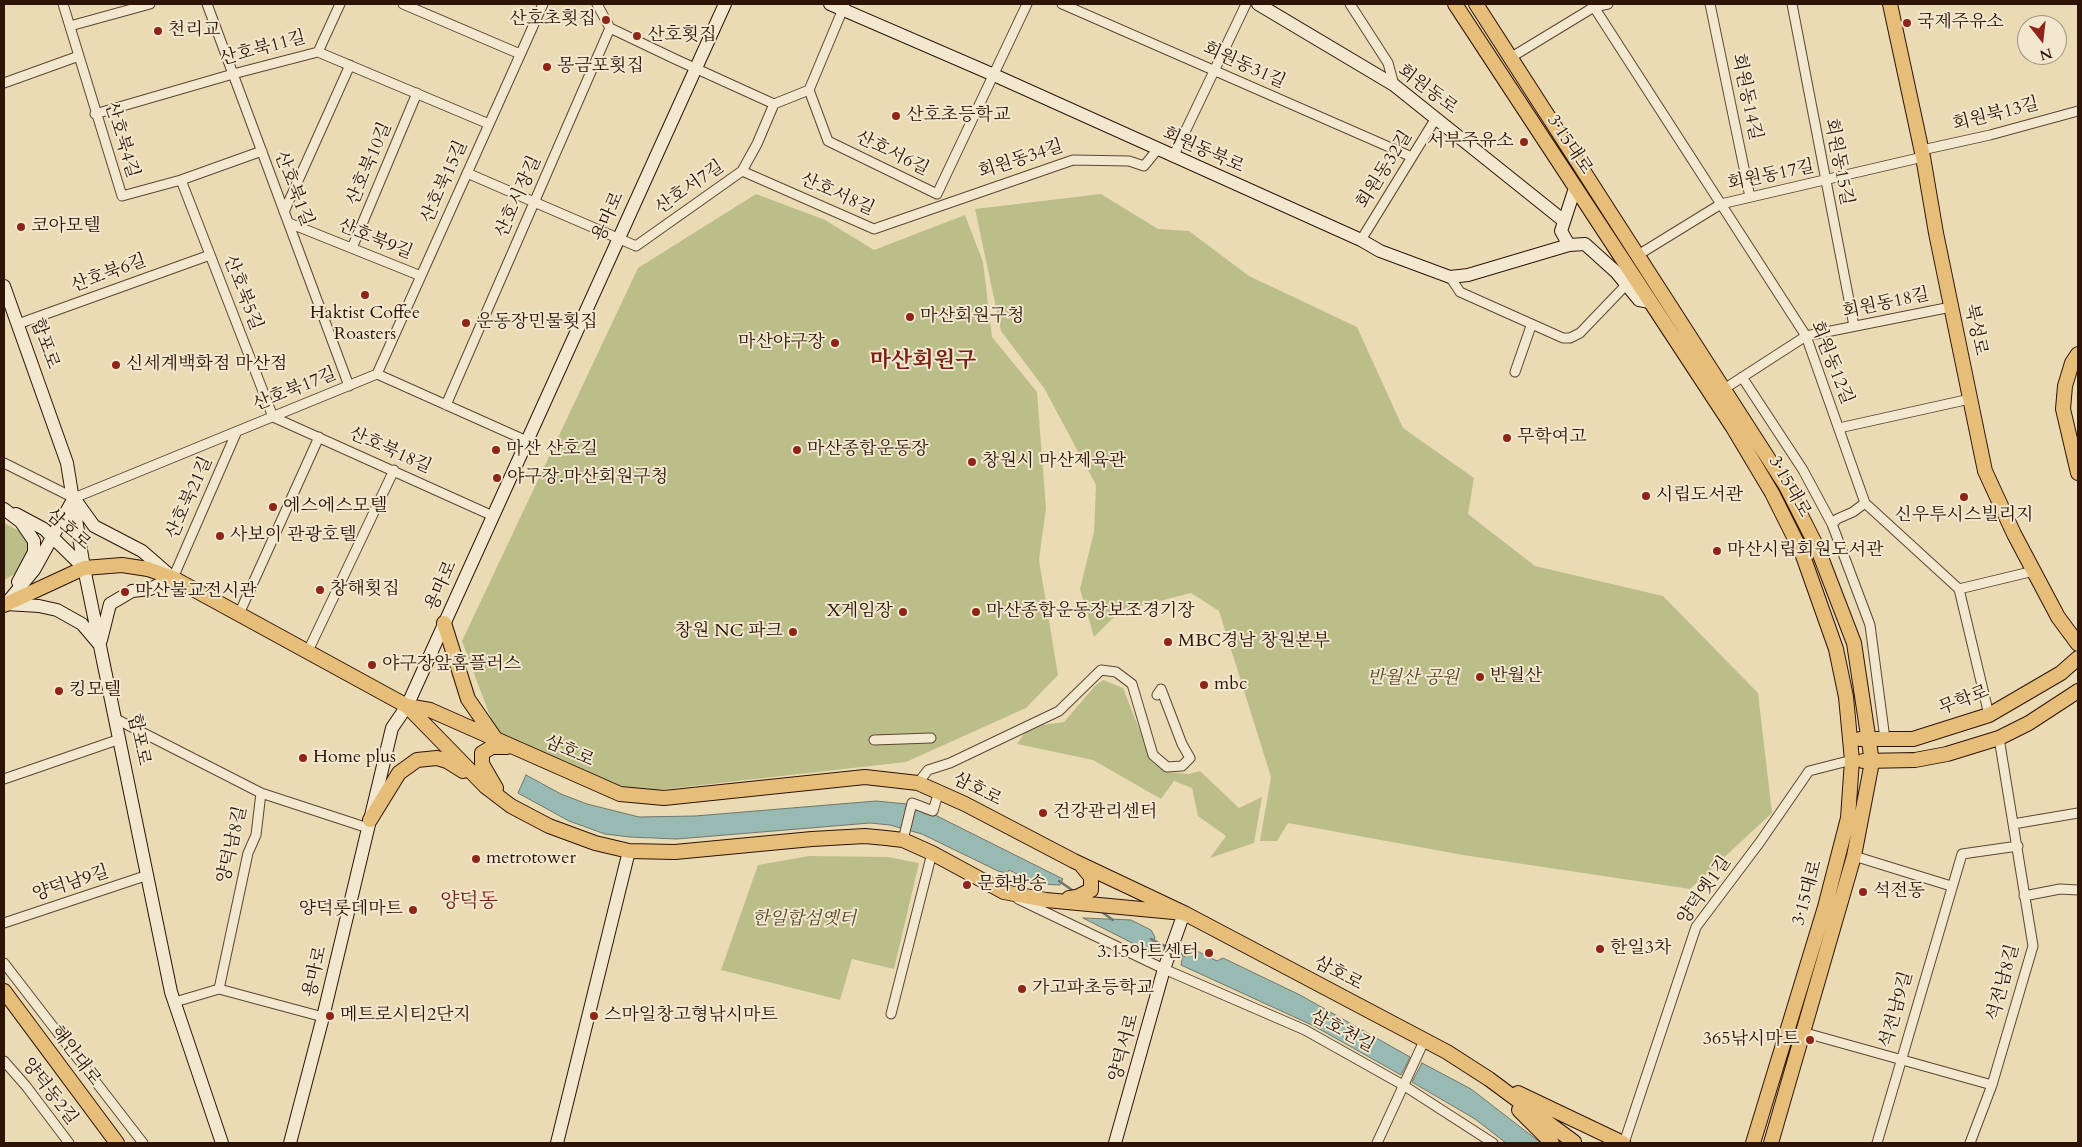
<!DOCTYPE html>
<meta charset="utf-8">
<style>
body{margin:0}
#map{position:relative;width:2082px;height:1147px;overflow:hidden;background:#ebdbb5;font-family:Cardo,serif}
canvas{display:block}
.frame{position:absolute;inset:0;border:5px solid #2e1307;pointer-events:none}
.north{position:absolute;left:2017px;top:15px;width:50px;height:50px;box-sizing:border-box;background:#f2e8cf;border:1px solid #a4937f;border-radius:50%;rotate:164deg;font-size:14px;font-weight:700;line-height:20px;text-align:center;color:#2e1307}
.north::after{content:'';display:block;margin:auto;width:18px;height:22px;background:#8f2418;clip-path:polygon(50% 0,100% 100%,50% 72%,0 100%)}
</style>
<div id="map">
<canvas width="2082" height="1147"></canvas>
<div class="frame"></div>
<div class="north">N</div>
</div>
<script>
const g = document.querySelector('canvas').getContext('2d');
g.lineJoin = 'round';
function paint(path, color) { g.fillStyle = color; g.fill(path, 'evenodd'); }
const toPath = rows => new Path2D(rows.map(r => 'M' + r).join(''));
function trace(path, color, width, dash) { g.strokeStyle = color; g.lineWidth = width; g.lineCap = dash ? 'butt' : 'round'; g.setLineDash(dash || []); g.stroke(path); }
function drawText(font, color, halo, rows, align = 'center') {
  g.font = font + ' Cardo,"Noto Serif KR",serif'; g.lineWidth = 4; g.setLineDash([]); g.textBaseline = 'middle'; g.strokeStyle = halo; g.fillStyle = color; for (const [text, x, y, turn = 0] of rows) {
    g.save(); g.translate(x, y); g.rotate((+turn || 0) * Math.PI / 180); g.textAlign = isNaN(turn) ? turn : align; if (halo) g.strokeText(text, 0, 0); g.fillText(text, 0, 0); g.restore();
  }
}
paint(toPath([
 [756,194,825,220,874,250,965,215,983,262,992,337,1037,392,1046,508,1039,560,1058,675,1026,708,906,762,649,791,602,783,497,735,462,641,638,268],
 [1101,194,1158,229,1189,231,1249,276,1357,327,1403,428,1474,478,1468,514,1535,566,1663,596,1758,693,1772,813,1690,889,1463,855,1288,823,1277,841,1260,841,1271,777,1219,611,1191,593,1120,611,1094,637,1080,589,1094,532,1096,485,1044,388,1001,331,975,209],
 [4,523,31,537,22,570,4,580],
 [1103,680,1123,688,1152,762,1167,772,1189,774,1200,771,1239,808,1262,797,1254,843,1210,858,1226,836,1198,816,1192,788,1174,781,1161,799,1093,760,1017,744,1029,727,1064,722,1095,686],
 [809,856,888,857,919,863,894,969,852,959,840,1000,721,970,758,865]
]), '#bcbe8a');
const water = toPath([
 [526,775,561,794,587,804,639,817,695,816,876,801,907,804,931,813,1063,879,1060,885,1038,884,1009,870,1007,873,998,871,922,834,890,825,870,823,677,839,630,837,605,834,569,821,518,793,526,775],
 [1083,918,1131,920,1151,930,1155,937,1150,952,1083,918],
 [1191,948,1217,961,1223,958,1300,995,1410,1057,1401,1075,1314,1026,1181,965,1184,950,1191,948],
 [1422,1063,1471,1089,1541,1143,1506,1143,1475,1119,1412,1082,1422,1063]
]);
paint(water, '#99bab2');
trace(water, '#6e776e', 1);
trace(toPath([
 [1059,881,1075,892],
 [1099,910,1113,920],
 [1151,939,1167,947],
 [1174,950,1185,956]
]), '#6e776e', 2.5);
const street = toPath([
 [63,4,79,56],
 [207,4,349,386],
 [403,4,520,54],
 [597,4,610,28],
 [1062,4,1412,157],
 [1350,4,1388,63,1394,85],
 [1592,4,1806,336,1865,503,1959,589,1989,715],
 [1710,4,1750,197],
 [1792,4,1854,326],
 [70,26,150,4],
 [610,28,675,59,774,104,809,90,845,4],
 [318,52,340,4],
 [1510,58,1594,7,1608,4],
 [4,83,79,56,122,196,181,180,262,151],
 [809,90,828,141,937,194,1027,4],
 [95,114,233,74,318,52,489,124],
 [1922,150,1990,135,2078,111],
 [1173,157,1246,4],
 [742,171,874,229,1073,160,1129,161,1144,166,1157,150],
 [467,173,636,246,742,171,757,144,774,104],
 [181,180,273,417,493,516],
 [284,212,350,65],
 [289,223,421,276],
 [1361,240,1436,118],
 [352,248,417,93],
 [1638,255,1721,204,1923,157],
 [1450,277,1460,292,1563,338,1570,338,1580,333,1626,285],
 [18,324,210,255],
 [1515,372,1531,326],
 [377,374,543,4],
 [1742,377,1803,470,1832,524],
 [1724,389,1806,336,1951,307],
 [446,405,610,28],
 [1839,428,1970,399],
 [4,463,74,498,377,374,527,441],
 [1865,503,1853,512,1837,519,1832,524,1870,625,1885,739],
 [173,578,237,431],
 [1959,589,2034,571],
 [239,614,319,437],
 [308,651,394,470],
 [116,719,261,793,368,828],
 [874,740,931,738],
 [4,779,120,739],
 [918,783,928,770,950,763,1059,711,1101,670,1116,672,1132,684,1153,755,1167,767,1182,766,1190,758,1182,744,1161,689,1157,695],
 [2013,824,2078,813],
 [903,840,912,803,933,811,939,791],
 [1854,856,1951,886],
 [2024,896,2060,889,2078,890],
 [1018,899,1164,969,1305,1030,1403,1085,1493,1143],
 [4,923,148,875],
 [4,963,143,1143],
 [219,989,248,853,256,835,261,793],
 [219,989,323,1017],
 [175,1002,219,989],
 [891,1014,932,853],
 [1802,1032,1992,1085],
 [4,1061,26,1086,69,1143],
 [1377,1143,1424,1041],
 [1624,1143,1696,927,1760,842,1809,771,1852,760],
 [1877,1143,1962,854,2018,846],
 [1970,1143,1992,1085,2033,946,1999,738]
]);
const secondary = toPath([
 [830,4,994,75,1361,240,1380,251,1450,277,1468,275,1569,245,1585,244,1616,272,1639,300,1650,302],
 [1258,4,1394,85,1564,221],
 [1569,245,1561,231,1575,188],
 [4,286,67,463,84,568,171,992,222,1143],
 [4,509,21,522,34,541,34,552,18,582],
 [16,514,44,529,84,568],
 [6,604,34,570,74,498,94,526,142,551,173,578,150,589,132,591,110,604,101,640],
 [6,604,39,606,57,610,82,624,98,643],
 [290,1143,323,1017,392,728,407,706,725,4],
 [557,1143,629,851],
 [1115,1143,1164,969,1184,913]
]);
const primary = toPath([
 [1455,4,1732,426,1772,493,1802,553,1836,649,1846,697,1852,760,1848,818,1825,907,1753,1143],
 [1476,4,1786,486,1817,547,1854,643,1872,762,1854,856,1771,1143],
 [1890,4,1923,157,1936,233,1985,471,2014,534,2058,617,2078,644],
 [2078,354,2072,363,2065,386,2063,409,2078,473],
 [4,605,84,568,122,565,148,569,173,578,407,706,486,787,511,806,549,826,595,843,629,851,675,852,812,839,865,836,886,838,903,840,932,853,1004,892,1046,900,1184,913],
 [444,623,468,699,495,738],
 [407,706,430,710,620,794,664,798,865,777,918,783,965,804,1074,861,1184,913,1447,1052,1489,1079,1574,1142],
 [1860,739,1913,739,1989,715,2061,673,2078,658],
 [1863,761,1915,760,1947,754,1999,738,2029,723,2078,691],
 [496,788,482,764,482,753,492,747,507,747],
 [370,820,399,773,417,760,437,758,447,761,463,771],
 [1069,898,1077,897,1091,890,1091,877,1082,866],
 [4,991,117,1143],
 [1518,1093,1623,1143],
 [1519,1110,1552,1143]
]);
trace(street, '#5d4532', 11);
trace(secondary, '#2e1307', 14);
trace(primary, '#2e1307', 16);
trace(street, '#f2e8cf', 9);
trace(secondary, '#f2e8cf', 12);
trace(primary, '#e6be7a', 14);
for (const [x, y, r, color] of [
 [606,20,5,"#8f2418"],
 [1907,23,5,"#8f2418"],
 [158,31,5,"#8f2418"],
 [637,36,5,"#8f2418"],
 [547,67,5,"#8f2418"],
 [896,116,5,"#8f2418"],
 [1524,142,5,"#8f2418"],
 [21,227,5,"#8f2418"],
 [365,295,5,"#8f2418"],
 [910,317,5,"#8f2418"],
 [466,323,5,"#8f2418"],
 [835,343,5,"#8f2418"],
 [116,365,5,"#8f2418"],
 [1507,438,5,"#8f2418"],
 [496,450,5,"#8f2418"],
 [797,450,5,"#8f2418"],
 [972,462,5,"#8f2418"],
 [497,478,5,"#8f2418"],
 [1646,496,5,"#8f2418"],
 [1964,497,5,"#8f2418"],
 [273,507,5,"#8f2418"],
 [220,536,5,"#8f2418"],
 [1717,551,5,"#8f2418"],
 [320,590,5,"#8f2418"],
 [125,592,5,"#8f2418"],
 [903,612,5,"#8f2418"],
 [976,612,5,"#8f2418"],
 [793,632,5,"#8f2418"],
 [1168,642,5,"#8f2418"],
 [372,665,5,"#8f2418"],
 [1480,677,5,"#8f2418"],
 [1204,685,5,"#8f2418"],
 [59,691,5,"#8f2418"],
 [303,758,5,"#8f2418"],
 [1043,813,5,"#8f2418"],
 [476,859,5,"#8f2418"],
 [967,885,5,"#8f2418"],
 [1863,892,5,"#8f2418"],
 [413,910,5,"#8f2418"],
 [1600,949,5,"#8f2418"],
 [1209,953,5,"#8f2418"],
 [1022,989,5,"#8f2418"],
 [330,1016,5,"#8f2418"],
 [594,1016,5,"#8f2418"],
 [1810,1040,5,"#8f2418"]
]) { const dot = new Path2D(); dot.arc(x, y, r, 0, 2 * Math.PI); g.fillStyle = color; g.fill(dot); trace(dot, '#f2e8cf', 2); }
drawText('18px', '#2e1307', '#f2e8cf', [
 ["산호초횟집",596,20,"right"],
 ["국제주유소",1917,23],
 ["천리교",168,31],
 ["산호횟집",647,36],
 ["몽금포횟집",557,67],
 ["산호초등학교",906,116],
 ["서부주유소",1514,142,"right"],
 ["코아모텔",31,227],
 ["Haktist Coffee",365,314,"center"],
 ["Roasters",365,335,"center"],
 ["마산회원구청",920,317],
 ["운동장민물횟집",476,323],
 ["마산야구장",825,343,"right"],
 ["신세계백화점 마산점",126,365],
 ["무학여고",1517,438],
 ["마산 산호길",506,450],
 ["마산종합운동장",807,450],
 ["창원시 마산제육관",982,462],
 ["야구장.마산회원구청",507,478],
 ["시립도서관",1656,496],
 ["에스에스모텔",283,507],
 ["신우투시스빌리지",1964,516,"center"],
 ["사보이 관광호텔",230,536],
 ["마산시립회원도서관",1727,551],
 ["창해횟집",330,590],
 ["마산불교전시관",135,592],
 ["X게임장",893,612,"right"],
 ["마산종합운동장보조경기장",986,612],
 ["창원 NC 파크",783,632,"right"],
 ["MBC경남 창원본부",1178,642],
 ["야구장앞홈플러스",382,665],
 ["반월산",1490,677],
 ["mbc",1214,685],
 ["킹모텔",69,691],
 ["Home plus",313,758],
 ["건강관리센터",1053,813],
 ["metrotower",486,859],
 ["문화방송",977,885],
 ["석전동",1873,892],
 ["양덕롯데마트",403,910,"right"],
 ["한일3차",1610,949],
 ["3.15아트센터",1199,953,"right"],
 ["가고파초등학교",1032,989],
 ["메트로시티2단지",340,1016],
 ["스마일창고형낚시마트",604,1016],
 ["365낚시마트",1800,1040,"right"]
], 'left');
drawText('18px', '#2e1307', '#f2e8cf', [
 ["산호북11길",263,49,-15],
 ["회원동31길",1244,66,24],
 ["회원동로",1427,90,37],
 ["회원동14길",1746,97,78],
 ["회원북13길",1996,115,-14],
 ["산호북4길",121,140,73],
 ["3·15대로",1569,145,57],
 ["회원동북로",1203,151,24],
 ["산호서6길",892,154,26],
 ["회원동34길",1021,160,-18],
 ["회원동15길",1838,162,79],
 ["산호북10길",370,164,-67],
 ["회원동32길",1385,170,-58],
 ["회원동17길",1771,176,-12],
 ["산호북15길",445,182,-66],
 ["산호서7길",690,188,-35],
 ["산호북1길",293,189,69],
 ["산호서8길",837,195,24],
 ["산호시장길",519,197,-66],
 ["용마로",609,217,-66],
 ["산호북9길",375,240,22],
 ["산호북6길",109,274,-20],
 ["산호북5길",242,293,69],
 ["회원동18길",1886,304,-12],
 ["북성로",1975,330,78],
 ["합포로",44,344,70],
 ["회원동12길",1831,363,68],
 ["산호북17길",295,390,-22],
 ["산호북18길",390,451,24],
 ["3·15대로",1789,487,61],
 ["산호북21길",190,498,-66],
 ["삼호로",68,530,41],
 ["용마로",442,586,-66],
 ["무학로",1964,701,-21],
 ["합포로",138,740,78],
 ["삼호로",569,752,24],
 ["삼호로",977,790,27],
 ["양덕남8길",233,845,-77],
 ["양덕남9길",71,884,-18],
 ["양덕옛1길",1705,891,-55],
 ["3·15대로",1808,893,-74],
 ["용마로",316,972,-77],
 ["삼호로",1338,974,28],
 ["석전남8길",2004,983,-75],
 ["석전남9길",1897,1010,-74],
 ["삼호천길",1342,1032,28],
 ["양덕서로",1125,1048,-75],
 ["해안대로",75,1056,53],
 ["양덕동2길",49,1092,52]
]);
drawText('italic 18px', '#59462e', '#f2e8cf', [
 ["반월산 공원",1413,679],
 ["한일합섬옛터",804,920]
]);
drawText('20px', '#7a1f14', '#f2e8cf', [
 ["양덕동",469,902]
]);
drawText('bold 22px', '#7a1f14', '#f2e8cf', [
 ["마산회원구",923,362]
]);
</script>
